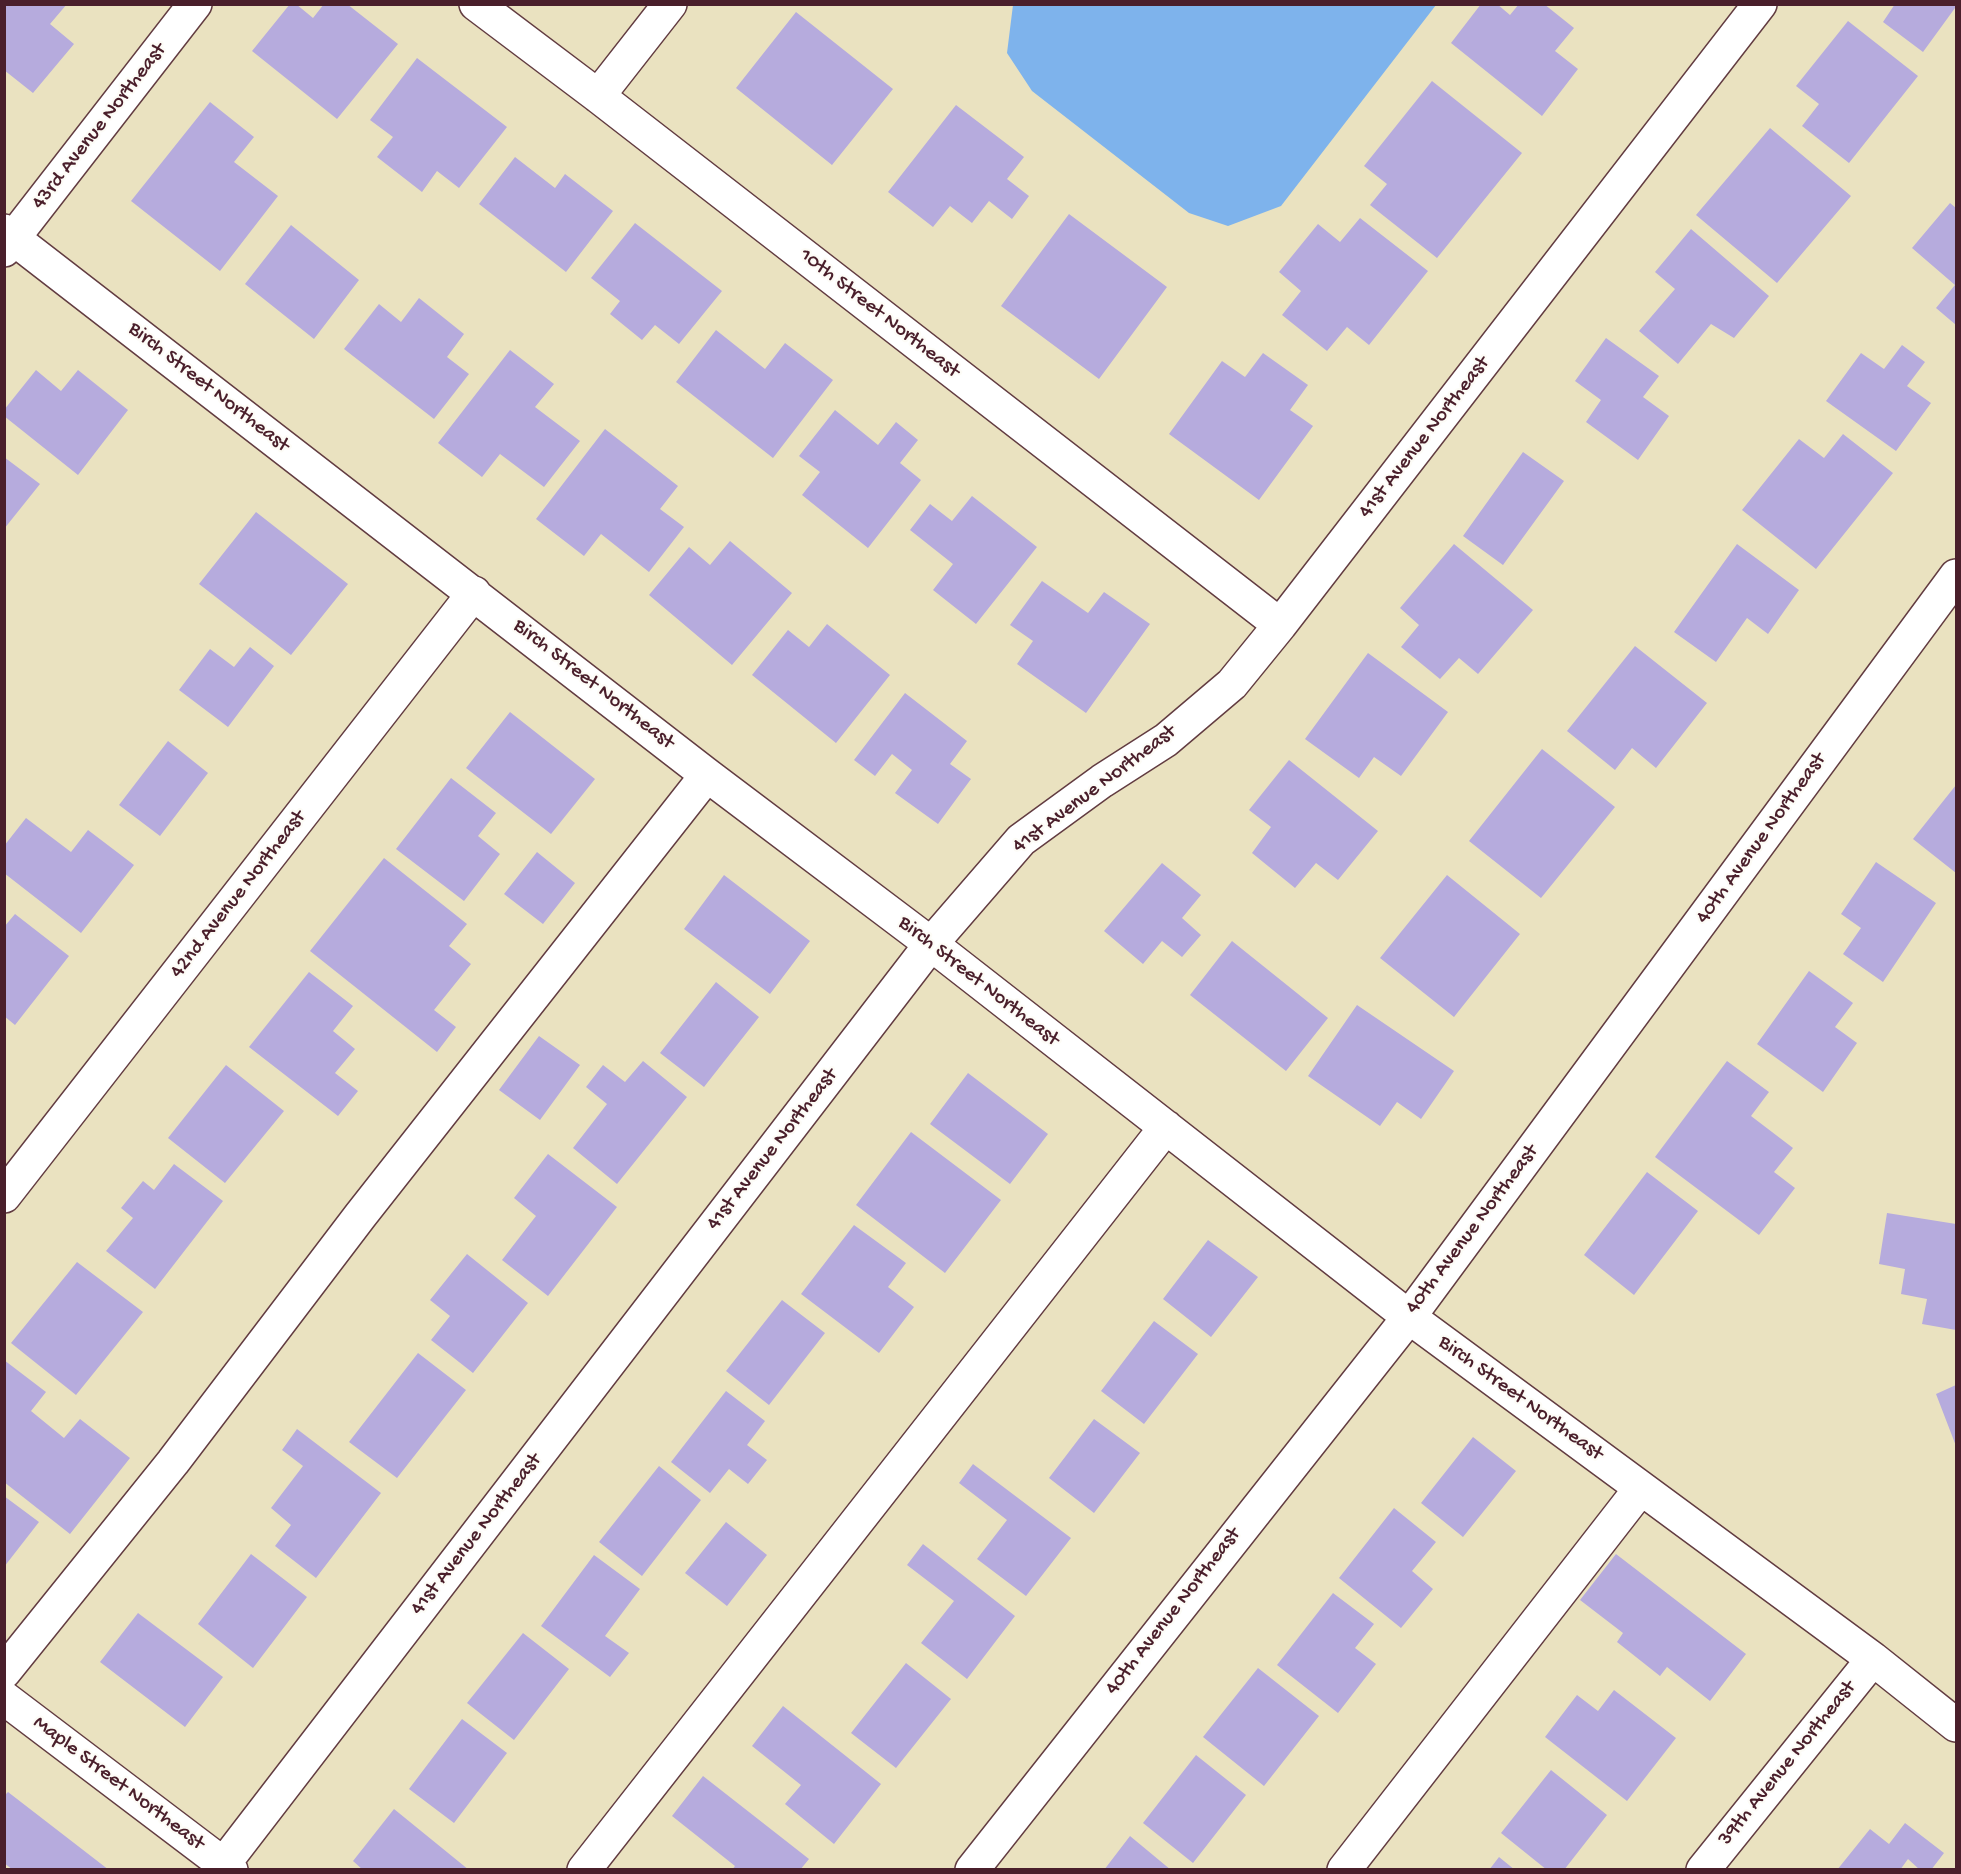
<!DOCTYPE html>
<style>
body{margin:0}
#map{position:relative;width:1961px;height:1874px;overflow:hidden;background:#eae2c0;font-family:"Gochi Hand",sans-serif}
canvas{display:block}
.frame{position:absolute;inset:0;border:6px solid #4a1f2b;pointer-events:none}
</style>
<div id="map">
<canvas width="1961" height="1874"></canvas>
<div class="frame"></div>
</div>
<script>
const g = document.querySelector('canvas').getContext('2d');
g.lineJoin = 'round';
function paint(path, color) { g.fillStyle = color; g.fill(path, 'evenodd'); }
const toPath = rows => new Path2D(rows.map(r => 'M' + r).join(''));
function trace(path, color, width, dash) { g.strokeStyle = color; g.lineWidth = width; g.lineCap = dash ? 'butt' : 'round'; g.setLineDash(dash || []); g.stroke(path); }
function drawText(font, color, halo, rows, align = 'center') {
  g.font = font + ' "Gochi Hand",sans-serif'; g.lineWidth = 4.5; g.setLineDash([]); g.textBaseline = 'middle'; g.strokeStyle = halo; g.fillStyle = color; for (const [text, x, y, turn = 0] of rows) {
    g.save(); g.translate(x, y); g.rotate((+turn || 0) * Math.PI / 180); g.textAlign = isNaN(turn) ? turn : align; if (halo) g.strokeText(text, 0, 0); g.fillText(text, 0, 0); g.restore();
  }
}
paint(toPath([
 [1013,5,1013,4,1436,5,1281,206,1228,226,1189,213,1032,91,1007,53]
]), '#7eb3ec');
paint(toPath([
 [4,4,67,4,50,24,74,44,33,93,4,70],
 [290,4,296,4,313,18,324,4,347,4,398,44,337,119,252,51],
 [1481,4,1497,4,1510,15,1519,4,1544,4,1574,28,1555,51,1578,69,1542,116,1451,43],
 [1895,4,1956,4,1956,9,1955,8,1923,52,1883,22],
 [796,12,893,89,832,165,736,88],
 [1848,21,1918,76,1849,163,1802,126,1819,104,1796,86],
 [417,58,507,127,459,188,437,171,422,192,377,157,393,137,370,120],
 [1432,81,1522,153,1437,258,1370,205,1387,184,1364,166],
 [210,102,254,137,234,162,278,196,220,271,131,201],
 [956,105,1024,157,1007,179,1029,196,1012,219,989,201,972,223,950,206,933,227,888,192],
 [1770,128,1851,196,1777,283,1696,215],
 [515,157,555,188,565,174,613,211,566,272,479,204],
 [1950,203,1956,208,1956,325,1936,308,1955,285,1912,248],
 [1069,214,1167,287,1099,379,1001,306],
 [1360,218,1428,271,1369,345,1347,327,1327,351,1282,315,1301,291,1279,272,1318,224,1340,242],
 [635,223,722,291,679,344,655,325,642,340,610,314,620,301,591,278],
 [291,225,359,280,314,339,245,284],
 [1691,229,1769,296,1734,338,1711,324,1678,364,1639,331,1675,289,1655,272],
 [419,298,464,334,447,357,469,374,434,419,344,349,379,304,401,322],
 [716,330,765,369,785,343,833,380,773,458,676,382],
 [1606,338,1659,376,1643,397,1669,416,1638,460,1586,422,1601,400,1575,381],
 [1902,345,1925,362,1907,386,1931,403,1896,451,1826,401,1861,353,1884,369],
 [510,350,554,384,535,407,580,441,544,487,500,454,482,477,438,443],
 [1263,353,1308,385,1290,410,1313,426,1259,500,1169,434,1222,361,1245,377],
 [36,370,61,391,78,370,128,410,78,475,4,416,4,410],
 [835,410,878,445,896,422,918,440,900,463,921,480,868,548,802,495,820,472,799,456],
 [605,429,678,486,660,509,684,527,649,572,601,534,584,556,536,519],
 [1843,434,1893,473,1816,569,1742,510,1799,439,1824,458],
 [1523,452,1564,481,1503,565,1463,536],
 [4,457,40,484,4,529],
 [972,496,1037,547,976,624,933,590,953,564,910,530,930,504,952,521],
 [256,512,348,584,291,655,199,584],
 [730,541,792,593,732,665,649,595,689,547,710,565],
 [1454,544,1533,610,1478,674,1459,658,1440,679,1401,647,1419,625,1400,608],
 [1737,544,1799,590,1768,634,1747,618,1716,662,1674,632],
 [1042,581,1088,613,1104,592,1150,624,1086,713,1017,664,1033,641,1010,625],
 [827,624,890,675,836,743,752,675,788,630,809,647],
 [1635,646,1707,703,1656,768,1632,748,1615,770,1567,731],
 [250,647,274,666,228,727,179,690,210,649,234,667],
 [1368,653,1448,712,1401,776,1374,757,1359,778,1305,739],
 [905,693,967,741,950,764,971,779,938,824,895,793,912,770,892,754,875,776,854,760],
 [510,712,595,779,551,834,466,768],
 [168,741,208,773,160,836,119,805],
 [1542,749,1615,807,1541,898,1469,841],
 [1289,760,1378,831,1338,880,1316,863,1295,888,1252,853,1271,827,1249,810],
 [451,778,496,813,478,836,500,854,464,901,396,849],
 [1956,785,1956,873,1913,839],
 [26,818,71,852,88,830,134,865,81,933,4,873,4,846],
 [537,852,575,883,543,924,504,894],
 [384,858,467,924,449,946,471,964,434,1010,456,1027,437,1052,310,951],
 [1876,862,1936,903,1883,982,1843,954,1861,928,1841,914],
 [1162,863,1201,895,1182,918,1201,935,1182,957,1162,941,1143,964,1104,931],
 [724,875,810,941,770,994,684,929],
 [1447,875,1520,934,1454,1017,1380,958],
 [15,914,69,956,15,1025,4,1016,4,927],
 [1232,941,1328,1018,1286,1071,1190,995],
 [1809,971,1853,1003,1835,1027,1857,1043,1823,1092,1757,1044],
 [309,972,353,1006,333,1031,355,1049,335,1073,358,1091,338,1116,249,1047],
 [716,982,759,1017,704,1087,660,1053],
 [1357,1005,1454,1071,1421,1119,1397,1102,1380,1126,1308,1076],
 [539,1036,580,1065,540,1120,499,1090],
 [643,1061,687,1097,617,1184,573,1148,607,1104,586,1087,603,1065,625,1082],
 [1727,1061,1769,1092,1751,1116,1793,1148,1774,1172,1795,1188,1759,1235,1655,1157],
 [226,1065,284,1111,225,1183,168,1138],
 [968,1073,1048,1134,1010,1184,930,1124],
 [911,1132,1001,1200,945,1273,856,1205],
 [548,1154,617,1207,548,1296,502,1260,536,1216,514,1198],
 [174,1164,223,1201,155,1289,106,1251,133,1218,121,1208,143,1181,154,1190],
 [1647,1172,1698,1211,1634,1295,1584,1255],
 [1887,1213,1956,1224,1956,1330,1922,1324,1927,1299,1901,1294,1905,1269,1879,1264],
 [854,1225,906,1263,888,1287,914,1307,879,1353,801,1294],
 [1208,1240,1258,1277,1211,1337,1163,1299],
 [467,1254,528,1303,473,1373,431,1340,450,1316,430,1300],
 [77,1262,143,1312,76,1395,11,1343],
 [782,1300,825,1333,769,1405,726,1371],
 [1154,1321,1198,1354,1144,1424,1101,1391],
 [418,1353,466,1390,397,1478,349,1442],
 [4,1360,46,1392,31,1411,64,1438,80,1419,130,1458,70,1534,4,1482],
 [1956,1385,1956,1446,1936,1394],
 [726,1391,765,1421,747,1445,767,1460,748,1484,729,1469,710,1493,671,1462],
 [1094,1419,1140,1453,1094,1513,1049,1478],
 [297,1429,381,1493,316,1578,275,1546,291,1525,271,1508,303,1466,282,1450],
 [1473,1437,1516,1471,1463,1537,1421,1503],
 [973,1464,1071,1538,1026,1596,977,1559,1007,1520,959,1483],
 [659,1466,701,1500,642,1576,599,1542],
 [4,1496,39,1522,4,1567],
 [1394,1508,1436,1542,1412,1571,1433,1589,1401,1628,1339,1578],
 [726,1522,767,1555,727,1606,685,1573],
 [923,1544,1015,1616,967,1679,921,1643,954,1601,907,1565],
 [251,1554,307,1597,253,1668,198,1624],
 [1616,1554,1746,1654,1710,1701,1667,1667,1660,1676,1617,1642,1623,1633,1580,1600],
 [594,1555,640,1589,605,1636,629,1653,610,1677,541,1626],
 [1333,1593,1374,1624,1355,1648,1376,1664,1338,1713,1277,1665],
 [138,1613,223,1677,185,1727,100,1662],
 [523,1633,569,1669,514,1740,467,1703],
 [906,1663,951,1699,896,1768,851,1733],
 [1258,1668,1319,1716,1264,1786,1203,1737],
 [1614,1690,1676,1738,1627,1801,1545,1737,1577,1695,1598,1711],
 [783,1706,881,1784,834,1844,785,1804,801,1785,752,1746],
 [462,1719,507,1753,454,1823,409,1789],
 [1196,1755,1246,1795,1193,1863,1143,1823],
 [1551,1770,1607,1815,1564,1870,1547,1870,1501,1833],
 [703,1776,809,1859,800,1870,732,1870,735,1866,672,1816],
 [8,1792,109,1870,13,1870,4,1863,4,1796],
 [394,1809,469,1870,363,1870,353,1861],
 [1905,1823,1944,1853,1931,1870,1920,1870,1908,1859,1900,1870,1837,1870,1870,1829,1889,1844],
 [1130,1836,1171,1870,1104,1870],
 [1499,1857,1515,1870,1489,1870]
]), '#b6abdd');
const minor = toPath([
 [476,4,598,96,1280,625],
 [598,96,670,4],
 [4,231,707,775,931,944,1409,1317,1873,1659,1956,1725],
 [4,250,195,4],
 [4,1196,474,593],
 [4,1672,173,1462,360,1216,707,775],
 [4,1698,231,1870],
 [219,1870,931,944,1021,840,1102,781,1166,740,1232,684,1280,625,1760,4],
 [584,1870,1166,1127],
 [972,1870,1409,1317,1956,576],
 [1344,1870,1641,1488],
 [1703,1870,1873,1659]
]);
trace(minor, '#623c41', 36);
trace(minor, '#fff', 33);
drawText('21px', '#4a1f2b', '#fdfcf7', [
 ["43rd Avenue Northeast",100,127,-52],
 ["10th Street Northeast",879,314,38],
 ["Birch Street Northeast",208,388,38],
 ["41st Avenue Northeast",1425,438,-52],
 ["Birch Street Northeast",593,685,38],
 ["41st Avenue Northeast",1095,790,-37],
 ["40th Avenue Northeast",1762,839,-54],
 ["42nd Avenue Northeast",239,895,-52],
 ["Birch Street Northeast",978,982,38],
 ["41st Avenue Northeast",773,1150,-52],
 ["40th Avenue Northeast",1473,1230,-53],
 ["Birch Street Northeast",1520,1399,36],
 ["41st Avenue Northeast",477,1535,-52],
 ["40th Avenue Northeast",1174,1612,-52],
 ["39th Avenue Northeast",1788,1764,-51],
 ["Maple Street Northeast",118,1784,37]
]);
</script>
